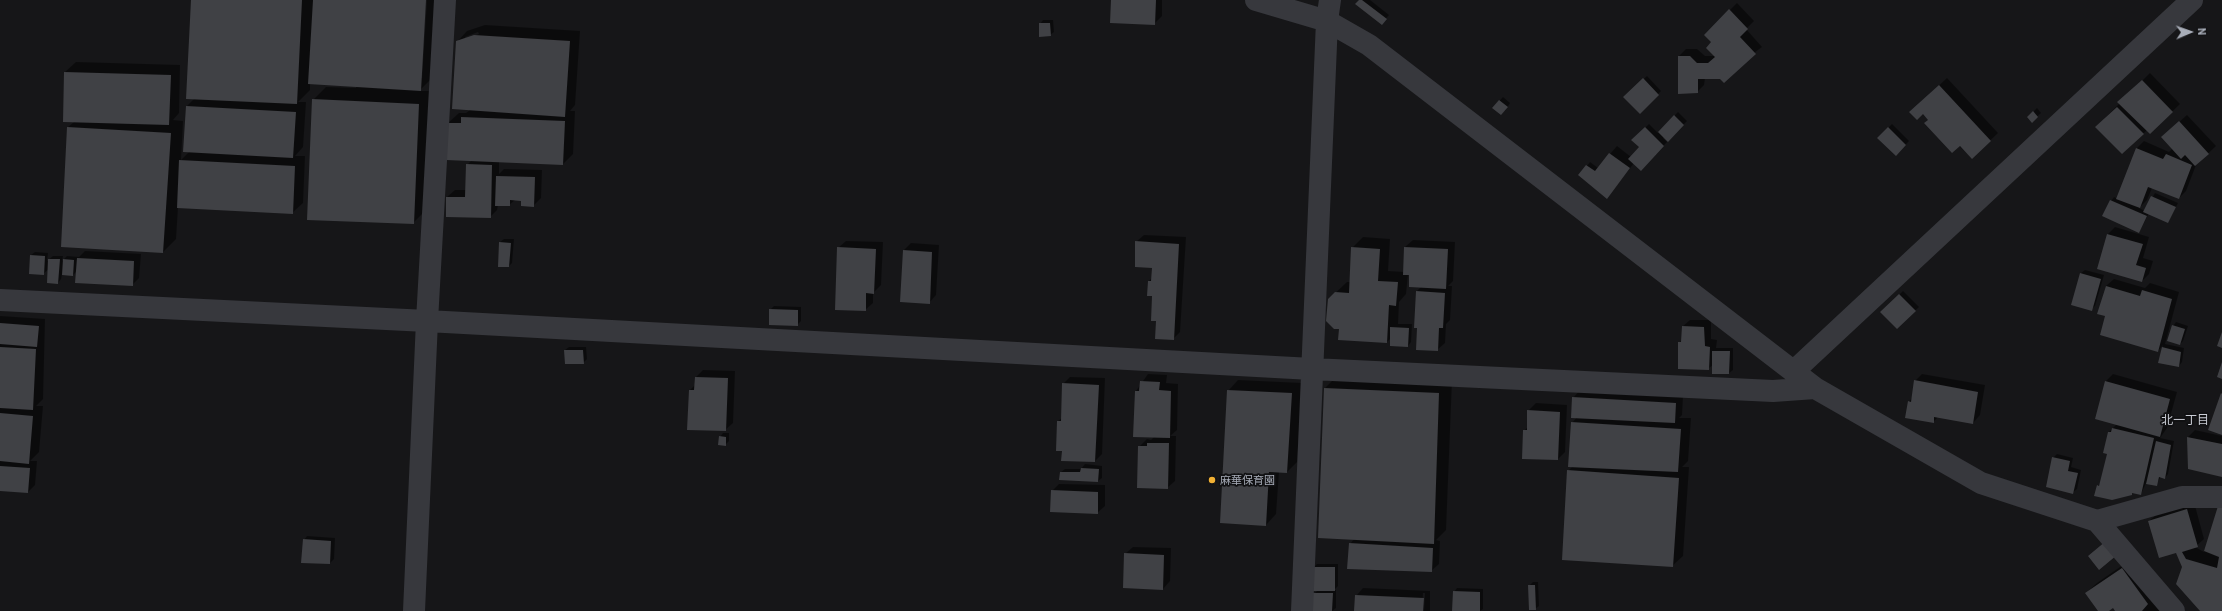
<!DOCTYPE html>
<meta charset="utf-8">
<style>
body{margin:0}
#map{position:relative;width:2222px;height:611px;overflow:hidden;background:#161618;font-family:Barlow,sans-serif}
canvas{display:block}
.north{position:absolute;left:2170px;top:12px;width:40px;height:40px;-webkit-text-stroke:3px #111113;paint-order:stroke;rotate:88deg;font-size:11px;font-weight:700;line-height:16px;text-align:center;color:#a8adb8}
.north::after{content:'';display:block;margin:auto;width:14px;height:18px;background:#a8adb8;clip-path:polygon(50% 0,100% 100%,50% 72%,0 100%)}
</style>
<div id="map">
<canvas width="2222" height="611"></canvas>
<div class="north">N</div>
</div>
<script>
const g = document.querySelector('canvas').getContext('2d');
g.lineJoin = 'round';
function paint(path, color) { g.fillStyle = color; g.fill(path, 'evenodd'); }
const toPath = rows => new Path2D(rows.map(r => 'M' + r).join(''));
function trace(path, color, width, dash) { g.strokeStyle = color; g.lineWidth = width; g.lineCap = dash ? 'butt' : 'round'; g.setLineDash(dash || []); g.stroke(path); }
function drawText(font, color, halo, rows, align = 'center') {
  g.font = font + ' Barlow,"Noto Sans JP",sans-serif'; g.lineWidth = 3.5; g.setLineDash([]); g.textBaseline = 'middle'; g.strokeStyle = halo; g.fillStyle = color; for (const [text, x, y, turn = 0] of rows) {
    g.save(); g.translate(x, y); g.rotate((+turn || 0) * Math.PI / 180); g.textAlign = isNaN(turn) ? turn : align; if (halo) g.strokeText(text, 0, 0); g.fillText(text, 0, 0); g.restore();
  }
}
paint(toPath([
 [192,0,425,0,420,78,422,78,427,0,438,0,433,77,419,91,432,91,426,210,413,223,313,100,326,87,356,88,357,86,310,83,310,90,298,102,306,102,303,147,295,156,305,156,303,203,292,213,178,207,176,239,163,252,68,127,74,122,65,72,76,62,180,65,179,113,173,120,183,121,181,160,190,151,187,106,195,98],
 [1112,0,1162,0,1162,16,1154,24],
 [1360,0,1370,0,1389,15,1382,23],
 [1737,3,1754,21,1746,29,1762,47,1720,78,1705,78,1704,85,1697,92,1679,56,1686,49,1697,49,1705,56,1716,56,1712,42,1705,35],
 [1043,20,1053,20,1054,32,1050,35,1040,24],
 [485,25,580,31,575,105,570,111,575,111,573,154,563,164,499,161,499,174,504,169,542,170,541,198,533,206,522,200,515,200,509,205,498,205,497,210,490,217,447,197,455,190,466,190,467,165,472,160,448,123,459,113,466,113,470,110,457,42,467,31],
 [478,32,479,34,465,39,465,37],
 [2150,73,2180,104,2150,133,2147,130,2123,153,2104,119],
 [1647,76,1661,91,1640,113,1625,97],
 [1947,78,1998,133,1972,158,1930,119,1918,105],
 [1503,97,1510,103,1505,111,1493,108],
 [2037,108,2041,113,2032,121,2028,117],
 [1678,112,1687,121,1668,140,1664,137,1663,138,1667,142,1641,169,1634,163,1607,198,1580,175,1590,162,1598,168,1617,146,1631,157,1640,147,1633,140,1649,124,1658,133],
 [2187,115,2216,146,2196,165,2186,191,2179,198,2152,188,2147,200,2139,208,2145,211,2155,193,2178,203,2168,222,2149,213,2139,232,2111,201,2114,197,2118,199,2136,149,2144,141,2169,152,2173,148,2170,130],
 [1892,124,1909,141,1896,155,1878,138],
 [2115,227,2149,237,2143,258,2153,261,2149,274,2142,281,2098,268,2108,234],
 [1144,235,1186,237,1180,332,1173,339,1157,320,1153,295,1149,281,1153,277,1153,267,1136,242],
 [1363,237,1390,239,1388,271,1404,272,1405,247,1413,240,1455,242,1453,281,1448,286,1452,286,1450,320,1446,324,1445,343,1437,350,1418,327,1417,291,1421,287,1411,274,1408,274,1406,294,1399,302,1398,324,1412,324,1411,342,1408,346,1391,338,1387,342,1340,328,1329,299,1347,282,1350,282,1352,248],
 [504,239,514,239,512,263,509,266,500,242],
 [846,241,883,242,881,285,873,293,873,303,865,310,838,248],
 [911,243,939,245,936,295,929,303,904,250],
 [85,251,141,254,139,278,132,285,77,271,73,275,62,274,61,279,58,283,49,269,43,274,31,255,35,252,48,253,47,261,53,256,63,256,62,261,67,256,79,257],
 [2085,270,2104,275,2095,306,2091,309,2081,273],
 [2114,279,2145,288,2150,283,2179,292,2165,344,2184,348,2182,362,2179,366,2159,362,2163,345,2158,351,2106,316,2106,286],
 [1903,291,1919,307,1897,328,1882,312],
 [774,306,801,307,801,321,797,325,770,310],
 [0,316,45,319,43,399,36,406,43,406,39,452,30,461,37,461,35,485,28,492,0,490],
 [1690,320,1711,320,1711,339,1717,340,1716,348,1733,348,1733,370,1729,373,1713,365,1709,368,1679,343,1682,340,1682,327],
 [2176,322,2188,326,2183,341,2180,344,2173,326],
 [569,347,586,347,587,359,583,363,565,350],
 [703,370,735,371,733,423,725,430,690,390,696,384,696,377],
 [1148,374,1167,375,1166,383,1178,384,1177,430,1170,436,1176,436,1175,481,1167,488,1139,447,1147,439,1151,440,1154,437,1136,391],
 [1922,374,1985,385,1980,415,1973,423,1938,417,1933,422,1909,402,1912,398,1915,381],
 [2113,374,2177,392,2167,428,2160,438,2174,441,2168,474,2165,478,2161,476,2156,485,2146,483,2141,494,2134,492,2113,497,2098,486,2101,483,2108,453,2109,432,2117,424,2106,381],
 [1338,375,1452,380,1446,530,1436,540,1440,541,1439,564,1431,571,1350,544,1354,539,1325,388],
 [1070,377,1105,378,1102,454,1095,461,1063,450,1058,421,1062,418,1063,384],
 [1238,380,1302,383,1297,462,1287,472,1279,472,1276,514,1266,525,1228,391],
 [1580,390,1683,396,1682,415,1679,418,1691,418,1688,461,1682,467,1689,467,1683,556,1672,566,1568,471,1573,466,1572,423,1577,417,1573,398],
 [1536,403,1567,405,1565,452,1558,459,1524,431,1528,427,1528,411],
 [2195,430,2222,436,2222,476,2188,437],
 [723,433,729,433,729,441,725,445,720,437],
 [2057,454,2073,458,2071,467,2081,470,2077,489,2073,492,2053,458],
 [1085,464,1102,466,1102,478,1098,481,1061,472,1065,469,1081,469],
 [1059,484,1105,485,1105,506,1097,513,1052,491],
 [2194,502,2204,539,2195,547,2204,552,2219,506,2222,611,2201,611,2176,552,2149,521,2157,514],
 [307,536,335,538,334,559,330,563,302,562,304,540],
 [1133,547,1171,548,1170,581,1163,589,1125,554],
 [2133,558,2160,611,2117,611,2113,607,2108,611,2099,611,2086,593,2097,583],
 [1317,564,1338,564,1338,586,1334,590,1336,590,1336,608,1332,611,1313,611,1314,594,1318,590,1314,567],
 [1533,582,1538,582,1539,606,1535,609,1529,586],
 [1363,588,1430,591,1430,611,1424,611,1425,593,1423,593,1422,611,1355,611,1356,596],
 [1457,588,1483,589,1483,609,1480,611,1453,611,1454,592]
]), '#0007');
paint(toPath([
 [191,0,302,0,297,104,186,99],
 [313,0,426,0,421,91,308,84],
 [1111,0,1156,0,1155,25,1110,23],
 [1359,0,1362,0,1387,19,1382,25,1355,4],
 [1729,9,1748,29,1740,37,1756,54,1724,83,1720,79,1698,79,1698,93,1678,94,1678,56,1690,56,1697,63,1708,63,1715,57,1706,48,1711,42,1704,35],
 [1039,23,1050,23,1051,36,1039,37],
 [474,35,570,41,565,117,452,109,456,41],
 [64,72,171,75,169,125,63,122],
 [1643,78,1659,95,1640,114,1623,97],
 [2142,80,2173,112,2150,134,2117,102],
 [1939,85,1991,141,1972,159,1960,146,1952,153,1924,123,1928,120,1923,114,1917,120,1909,112],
 [312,99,419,104,414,224,307,220],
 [1499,100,1508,107,1501,115,1492,108],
 [186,106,296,112,293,158,183,152],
 [2117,107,2144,134,2122,154,2095,127],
 [2033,111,2038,117,2032,123,2027,117],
 [1674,115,1684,125,1668,142,1658,132],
 [461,117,565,121,563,165,446,160,447,123,461,123],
 [2179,121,2209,154,2195,166,2185,155,2181,159,2161,137],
 [67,127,171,133,163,253,61,247],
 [1645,127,1664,146,1641,171,1628,159,1639,147,1631,140],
 [1888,127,1906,145,1896,156,1877,138],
 [2136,148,2163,159,2166,154,2192,165,2179,199,2148,187,2140,208,2116,199],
 [1609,153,1630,168,1607,199,1578,175,1586,165,1595,171],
 [179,160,295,166,293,214,177,208],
 [466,164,492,165,491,218,446,217,446,197,465,197],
 [496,176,535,177,534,207,521,206,521,201,510,200,510,206,495,206],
 [2151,196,2176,207,2168,223,2143,212],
 [2110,200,2147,216,2139,233,2102,216],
 [2107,234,2143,244,2136,265,2146,268,2142,282,2097,269],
 [1135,241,1179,244,1174,340,1155,339,1156,321,1151,321,1152,296,1147,296,1148,281,1151,281,1152,268,1135,267],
 [499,242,511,243,509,267,498,267],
 [837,247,876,249,874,294,866,293,866,311,835,310],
 [1351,247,1380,249,1378,281,1398,282,1396,306,1389,305,1387,343,1338,340,1339,329,1334,329,1326,321,1328,299,1335,292,1349,293],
 [1404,247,1448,249,1446,289,1409,287,1409,275,1403,275],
 [903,250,932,252,930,304,900,302],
 [30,255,45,256,44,275,29,274],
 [77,258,134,261,133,286,75,283],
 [48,259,60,259,58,284,47,283],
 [63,259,74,260,73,276,62,275],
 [2080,273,2101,279,2092,311,2071,305],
 [2106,286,2140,296,2142,290,2172,299,2158,352,2100,335,2105,316,2097,314],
 [1416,291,1445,293,1443,328,1439,328,1438,351,1416,350,1417,328,1414,328],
 [1899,294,1916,311,1897,329,1880,312],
 [769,309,798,310,798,326,769,325],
 [0,323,39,326,37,347,0,344],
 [2172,325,2185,329,2180,345,2167,341],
 [1682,326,1704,327,1705,346,1710,347,1709,370,1678,369,1678,342,1681,342],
 [1390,327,1409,328,1408,347,1390,346],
 [2222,332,2222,348,2217,346],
 [0,347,36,349,33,410,0,408],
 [2162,347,2181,352,2179,367,2158,363],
 [564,350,583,350,584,364,565,364],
 [1712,351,1730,351,1729,374,1712,374],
 [2222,362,2222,379,2217,377],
 [695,377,728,378,726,431,687,430,689,390,694,390],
 [1914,380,1978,392,1973,424,1934,417,1934,423,1905,418,1908,401,1911,402],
 [1140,381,1160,382,1159,390,1171,391,1170,438,1133,437,1135,391,1139,391],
 [2105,381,2170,399,2160,437,2095,419],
 [1062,383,1099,385,1095,462,1061,461,1062,451,1056,451,1057,421,1061,421],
 [1324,388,1439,393,1434,544,1318,538],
 [1227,390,1292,393,1287,473,1269,472,1266,526,1220,523],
 [2221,393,2222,394,2222,435,2208,430],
 [1572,397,1676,403,1675,423,1571,418],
 [1527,410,1560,412,1558,460,1522,459,1523,430,1527,430],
 [0,413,33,416,29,464,0,461],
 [1571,422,1681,429,1678,472,1568,467],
 [2112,428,2154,438,2141,495,2132,493,2132,495,2112,500,2094,496,2097,485,2099,486,2107,454,2103,453,2108,432,2111,432],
 [719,436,726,437,726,446,718,445],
 [2187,437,2222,444,2222,477,2188,469],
 [2156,441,2171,445,2165,479,2159,477,2157,486,2146,484],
 [1147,443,1169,443,1168,489,1137,488,1138,446,1147,446],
 [2052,457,2070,461,2068,471,2078,473,2073,494,2046,487],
 [0,466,30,468,28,493,0,491],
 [1081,468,1099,469,1098,482,1059,480,1060,472,1080,472],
 [1567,470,1679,478,1673,567,1562,560],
 [1051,490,1098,492,1098,514,1050,512],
 [2218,506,2222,507,2222,611,2200,611,2176,584,2182,567,2176,553,2159,558,2148,521,2187,509,2198,547,2182,552,2186,559,2217,568,2219,557,2204,551],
 [303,539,331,541,330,564,301,563],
 [2106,541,2117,555,2099,570,2088,556],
 [1349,543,1433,548,1432,572,1347,569],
 [1124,553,1164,555,1163,590,1123,588],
 [1313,567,1335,567,1335,591,1313,591],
 [2122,568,2148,604,2142,611,2115,611,2113,608,2109,611,2098,611,2085,593],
 [1528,585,1535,585,1536,610,1529,610],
 [1453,591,1480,592,1480,611,1452,611],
 [1313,593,1333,593,1332,611,1312,611],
 [1355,595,1424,598,1423,611,1354,611]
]), '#404145');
trace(toPath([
 [1256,0,1327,21,1369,45,1815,388,1981,483,2097,521,2182,497,2222,497],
 [0,300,427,321,1312,369,1773,391,1815,388],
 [1794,371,2192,0],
 [2097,521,2174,611],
 [414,611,427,321,445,0],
 [1302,611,1327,21,1330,0]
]), '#37383d', 22);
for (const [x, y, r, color] of [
 [1212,480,4,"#f2b134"]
]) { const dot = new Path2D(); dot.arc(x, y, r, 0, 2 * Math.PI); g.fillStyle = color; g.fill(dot); trace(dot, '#111113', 1.5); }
drawText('11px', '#a8adb8', '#111113', [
 ["麻華保育園",1220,480]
], 'left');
drawText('12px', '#c9ccd4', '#111113', [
 ["北一丁目",2185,420]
]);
</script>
